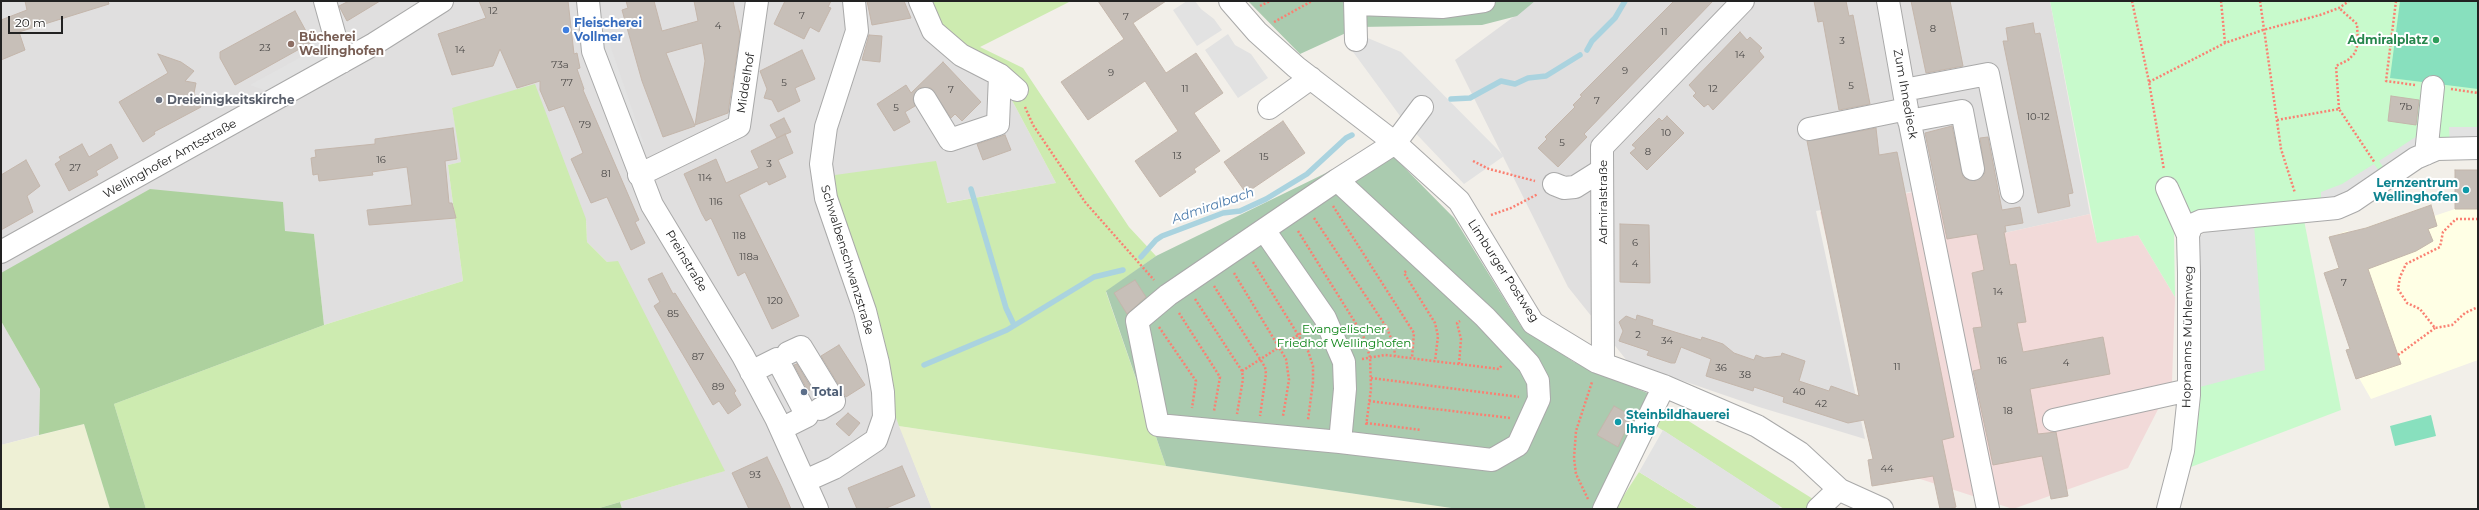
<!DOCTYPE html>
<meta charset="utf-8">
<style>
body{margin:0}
#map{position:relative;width:2479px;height:510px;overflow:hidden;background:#f2efe9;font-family:Montserrat,sans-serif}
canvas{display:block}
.frame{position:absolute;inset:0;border:2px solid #222;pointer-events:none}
.scale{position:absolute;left:8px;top:16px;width:55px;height:18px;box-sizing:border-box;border:2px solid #222;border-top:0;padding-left:5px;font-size:12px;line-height:14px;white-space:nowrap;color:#222;-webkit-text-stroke:3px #fff;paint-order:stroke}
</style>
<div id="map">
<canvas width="2479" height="510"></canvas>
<div class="frame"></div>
<div class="scale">20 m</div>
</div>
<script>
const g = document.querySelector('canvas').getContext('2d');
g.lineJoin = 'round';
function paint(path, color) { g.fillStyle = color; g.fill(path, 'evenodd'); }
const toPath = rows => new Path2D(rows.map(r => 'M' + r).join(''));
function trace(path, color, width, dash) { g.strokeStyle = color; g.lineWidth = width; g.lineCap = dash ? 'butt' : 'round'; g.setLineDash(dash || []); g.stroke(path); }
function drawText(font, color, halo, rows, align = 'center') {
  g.font = font + ' Montserrat,sans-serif'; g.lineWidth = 4; g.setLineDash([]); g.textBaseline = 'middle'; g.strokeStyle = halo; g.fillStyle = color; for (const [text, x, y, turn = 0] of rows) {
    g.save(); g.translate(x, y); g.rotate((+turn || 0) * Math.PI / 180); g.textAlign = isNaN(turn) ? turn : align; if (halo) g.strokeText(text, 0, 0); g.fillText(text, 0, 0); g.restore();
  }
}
paint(toPath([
 [1,1,923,1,997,72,1056,183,946,203,882,379,932,509,622,509,620,502,724,471,607,262,587,242,586,219,452,108,462,162,448,165,463,281,324,325,314,234,1,273],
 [1535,1,2050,1,2090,214,1991,236,1978,178,1816,211,1865,439,1759,407,1628,362,1568,287,1455,60],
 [1,321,40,389,39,435,1,445]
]), '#e0dfdf');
paint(toPath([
 [1978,178,1991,236,2090,214,2097,242,2138,235,2175,297,2172,382,2128,468,2013,509,1880,466,1820,212]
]), '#f2dad9');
paint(toPath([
 [2430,202,2434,216,2455,209,2478,209,2478,360,2371,399,2359,378,2356,379,2346,350,2350,348,2324,273,2339,267,2328,235,2330,237,2347,231,2350,233,2430,205]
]), '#ffffe5');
paint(toPath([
 [84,424,110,509,1,509,1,445],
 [899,426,1166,466,1458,509,932,509]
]), '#eef0d5');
paint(toPath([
 [923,1,1071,1,980,47,1023,68,1129,227,1156,256,1106,292,1166,466,899,426,882,379,836,213,835,175,936,161,947,203,1056,183,997,72,937,30],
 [535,84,586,219,587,242,607,262,618,261,725,471,596,509,146,509,114,404,324,325,463,281,448,165,461,162,452,108],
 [1663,405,1829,509,1784,509,1653,424],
 [1639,472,1699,509,1615,509]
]), '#cdebb0');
paint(toPath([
 [150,189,283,202,285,231,314,234,324,325,114,404,146,509,110,509,84,424,39,435,40,389,1,321,1,273],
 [620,502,622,509,596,509]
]), '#add19e');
paint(toPath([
 [1248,1,1535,1,1517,16,1482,25,1359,27,1300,54],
 [1371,151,1393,156,1454,218,1521,326,1574,362,1652,395,1595,509,1458,509,1166,466,1106,291,1156,256]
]), '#aacbaf');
paint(toPath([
 [2050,1,2478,1,2478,158,2449,158,2420,166,2304,220,2341,410,2183,470,2196,388,2253,209,2178,227,2174,235,2175,297,2138,235,2097,243]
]), '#c8facc');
paint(toPath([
 [2400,1,2478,1,2478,89,2390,78],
 [2431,415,2436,436,2395,446,2390,426]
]), '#88e0be');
paint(toPath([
 [1187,1,1195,1,1201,9,1214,19,1222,30,1197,46,1173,10],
 [606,33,644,144,638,147,599,35],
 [1228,34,1235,45,1251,54,1268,78,1238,98,1205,50],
 [1363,36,1401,52,1504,156,1464,184,1403,120,1348,45],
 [312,51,329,56,267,91,250,85],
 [2449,127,2478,127,2478,142,2450,143],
 [2417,136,2425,147,2387,172,2379,161],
 [2374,164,2382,175,2349,197,2321,203,2321,192,2342,184],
 [2254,225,2265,370,2196,388,2199,237,2209,229],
 [1663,430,1780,506,1778,509,1699,509,1639,472]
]), '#e2e2e2');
trace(toPath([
 [1587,50,1592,41,1615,18,1625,1],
 [1451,99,1470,98,1501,81,1515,84,1528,78,1546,76,1580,55],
 [971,189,1006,308,1014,325],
 [1141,257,1156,240,1162,236,1223,213,1240,211,1266,199,1307,174,1346,138,1352,135],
 [924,365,1007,330,1094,277,1123,270]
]), '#aad3df', 5.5);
const building = toPath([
 [25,1,108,1,109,4,19,32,25,50,1,60,1,20,27,10,25,1],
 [349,1,380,1,347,21,339,6,349,1],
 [479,1,568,1,574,54,577,53,580,68,577,69,584,89,583,90,639,220,635,222,645,243,631,250,607,197,591,203,571,159,583,153,578,140,564,106,549,111,540,90,540,81,517,88,500,49,493,66,452,75,438,34,486,18,479,1],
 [626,1,654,1,662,31,698,21,694,1,733,1,740,34,728,113,695,125,705,61,702,43,666,53,695,126,663,137,642,81,622,10,628,8,626,1],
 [785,1,831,1,828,7,831,8,819,32,810,27,804,39,774,24,785,1],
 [867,1,904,1,911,18,872,25,867,1],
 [1098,1,1166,1,1133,23,1166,73,1196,53,1223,93,1194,113,1220,151,1194,169,1196,172,1160,197,1135,161,1178,131,1145,81,1088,120,1061,82,1124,39,1098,1],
 [1674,1,1713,1,1584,134,1587,137,1558,167,1538,148,1547,139,1545,137,1575,107,1573,105,1582,96,1580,95,1674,1],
 [1814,1,1846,1,1849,16,1853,15,1870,104,1839,110,1823,21,1818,22,1814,1],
 [1911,1,1950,1,1963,66,1926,73,1911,1],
 [295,11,312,42,235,85,220,58,220,52,295,11],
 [2033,23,2035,34,2040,33,2073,193,2068,194,2070,206,2038,213,2003,41,2008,41,2006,28,2033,23],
 [1740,32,1747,40,1750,37,1762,48,1759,51,1764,57,1713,110,1708,104,1704,107,1693,96,1696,93,1689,85,1740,32],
 [869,35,882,36,880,62,862,60,869,35],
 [802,50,815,79,795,88,800,101,778,112,772,100,764,98,767,89,760,71,802,50],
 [158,54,181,62,194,71,185,81,196,83,194,93,201,107,154,132,155,134,143,142,119,102,168,73,158,54],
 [943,62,981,102,962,121,955,114,951,118,931,88,919,88,913,99,915,106,905,112,910,122,894,131,877,104,906,85,911,93,943,62],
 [2391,96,2419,100,2416,125,2388,121,2391,96],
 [1667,116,1684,133,1647,170,1630,153,1636,148,1632,145,1659,118,1662,121,1667,116],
 [784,118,791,132,777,138,770,125,784,118],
 [1283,121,1305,153,1246,193,1224,162,1283,121],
 [1952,126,1963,177,1975,181,1985,173,1980,138,1988,137,2002,210,2020,207,2023,223,2005,226,2006,232,2004,232,2010,265,2016,264,2026,322,2017,323,2023,352,2103,337,2110,374,2030,389,2038,434,2056,432,2068,496,2051,499,2042,456,1993,465,1973,371,1981,369,1973,328,1982,327,1972,273,1984,270,1977,234,1947,239,1925,133,1952,126],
 [453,128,457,159,445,161,449,203,452,203,456,218,369,225,367,210,412,205,407,167,372,172,373,175,319,181,318,174,313,175,311,158,316,157,315,150,375,144,375,139,453,128],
 [1876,128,1879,155,1897,152,1954,437,1942,440,1956,507,1949,509,1940,509,1933,476,1872,486,1868,460,1873,459,1864,420,1848,423,1783,402,1784,397,1754,387,1753,391,1706,376,1711,359,1681,347,1675,363,1671,363,1647,355,1649,351,1619,341,1623,331,1619,322,1626,316,1636,320,1637,315,1653,320,1652,325,1701,340,1702,337,1723,344,1734,353,1754,360,1756,355,1764,358,1781,356,1782,353,1805,361,1799,381,1829,391,1831,386,1859,396,1807,141,1876,128],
 [785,134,793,153,778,160,786,177,769,185,767,181,739,195,799,316,772,329,745,272,738,276,711,218,706,221,702,214,684,174,716,159,726,183,759,168,751,151,785,134],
 [1005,135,1011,150,983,160,977,144,1005,135],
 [82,144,89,157,111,144,118,158,96,171,98,175,69,191,55,164,61,160,59,157,82,144],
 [26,160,40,186,27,196,33,212,1,230,1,175,26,160],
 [2455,170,2478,170,2478,209,2455,209,2455,170],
 [2431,205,2437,226,2428,229,2433,241,2416,251,2368,269,2401,364,2356,379,2346,350,2350,349,2324,273,2339,268,2329,237,2366,228,2431,205],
 [1620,224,1649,225,1650,283,1620,282,1620,224],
 [662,273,673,294,675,293,736,391,734,393,741,405,728,414,719,401,713,405,654,306,660,302,648,279,662,273],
 [1135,280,1146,297,1127,314,1114,293,1135,280],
 [839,345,865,385,846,397,821,356,839,345],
 [797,364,812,389,808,391,794,365,797,364],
 [1614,406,1632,416,1618,447,1597,435,1614,406],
 [848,413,860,423,849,436,836,424,848,413],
 [767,457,782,488,791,509,749,509,732,473,767,457],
 [902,466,915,496,884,509,857,509,848,488,902,466]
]);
paint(building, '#c7bfb8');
trace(building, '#c4b6ab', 1);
const minor = toPath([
 [325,1,342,62],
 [588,1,593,51,652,205,743,356,776,418,817,509],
 [920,1,933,31,961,55,1000,75,1017,90],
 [1230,1,1257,32,1296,67,1395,143,1459,201,1533,323,1597,362,1664,386,1757,426,1800,453,1840,490,1882,509],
 [1355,1,1356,40],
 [1888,1,1907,109,1988,509],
 [1356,4,1442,7,1484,1],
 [1904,90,1988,74,2012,192],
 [925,99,950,140,998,124,1000,75],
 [1269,108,1311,78],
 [1909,121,1962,111,1973,169],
 [1809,129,1907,109],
 [2426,154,2433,87],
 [639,175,739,126,757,1],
 [1337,180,1485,317,1529,364,1538,381,1539,399,1518,445,1492,460,1340,442,1158,425,1137,321,1168,295,1337,180],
 [1337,180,1395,143,1422,107],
 [1554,184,1564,188,1575,187,1602,170],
 [2167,188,2188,235,2189,273,2189,395,2183,451,2168,509],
 [1264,230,1325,318,1344,362,1345,389,1340,442],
 [2188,235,2192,225,2201,221,2337,208,2353,201,2416,158,2437,149,2478,148],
 [1,252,374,44,442,1],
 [788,353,801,347,834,401,820,409],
 [1603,364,1602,147,1743,1],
 [751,372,777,359,807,416,781,429],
 [2054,420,2189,390],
 [805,481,834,468,876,440,884,417,883,392,878,363,865,311,826,198,821,164,826,127,857,31,854,1],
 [1604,509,1664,386],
 [1818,509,1839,489]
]);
trace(minor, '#a9a9a9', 24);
trace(toPath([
 [2132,1,2149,82,2164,170],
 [2221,1,2225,43],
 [2260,1,2281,149,2295,193],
 [2396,1,2386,81,2415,85],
 [1260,6,1270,1],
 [1274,22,1312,1],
 [2149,82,2225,43,2263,30,2320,15,2339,8,2349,1],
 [2451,89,2478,93],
 [1025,107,1033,125,1085,202,1154,280],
 [2339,109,2336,66,2348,60,2355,53,2358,43,2357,24,2339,8],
 [2277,120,2339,109,2375,163],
 [1473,161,1489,169,1535,181],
 [1333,206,1414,333,1412,358],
 [1491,215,1511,208,1538,194],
 [1314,218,1387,328,1394,346,1395,356],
 [2478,219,2456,219,2443,232,2440,247,2406,264,2400,277,2398,289,2407,303,2420,309,2435,328,2452,325,2465,313,2478,307],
 [1298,231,1363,335,1370,357,1371,389,1366,426],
 [1253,262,1308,351,1313,366,1313,382,1308,420],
 [1406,271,1404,273,1435,323,1438,336,1435,361],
 [1234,273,1286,359,1289,380,1283,416],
 [1214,286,1265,367,1266,374,1260,416],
 [1195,299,1242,371,1243,379,1237,414],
 [1179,313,1220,377,1214,411],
 [1159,327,1196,381,1192,408],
 [2398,355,2435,328],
 [1362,359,1385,355,1499,369,1502,365],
 [1459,364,1461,339,1457,323,1460,321],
 [1242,371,1309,328],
 [1371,378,1519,397],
 [1369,401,1510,418],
 [1366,423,1421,430],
 [1588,499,1576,474,1574,458,1576,431,1592,382]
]), '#fa8072', 2.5, [2, 2]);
trace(minor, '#fff', 22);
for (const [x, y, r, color] of [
 [566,30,4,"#3f7fe0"],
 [2436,40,4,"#2e9e5b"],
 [291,44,4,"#8d6e63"],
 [159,100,4,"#6b7280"],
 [2466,190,4,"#0f9aa8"],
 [804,392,4,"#5c6f8a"],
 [1618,422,4,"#0f9aa8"]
]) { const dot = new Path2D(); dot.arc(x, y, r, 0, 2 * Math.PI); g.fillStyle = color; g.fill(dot); trace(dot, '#fff', 1.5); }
drawText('10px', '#4b4948', null, [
 ["12",493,11],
 ["7",802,16],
 ["7",1126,17],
 ["4",718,26],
 ["8",1933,29],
 ["11",1664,32],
 ["3",1842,41],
 ["23",265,48],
 ["14",460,50],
 ["14",1740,55],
 ["73a",560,65],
 ["9",1625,71],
 ["9",1111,73],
 ["77",567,83],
 ["5",784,83],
 ["5",1851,86],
 ["11",1185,89],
 ["12",1713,89],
 ["7",951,90],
 ["7",1597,101],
 ["7b",2406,107],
 ["5",896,108],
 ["10-12",2038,117],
 ["79",585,125],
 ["10",1666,133],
 ["5",1562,143],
 ["8",1648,152],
 ["13",1177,156],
 ["15",1264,157],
 ["16",381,160],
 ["3",769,164],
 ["27",75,168],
 ["81",606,174],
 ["114",705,178],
 ["116",716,202],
 ["118",739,236],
 ["6",1635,243],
 ["118a",749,257],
 ["4",1635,264],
 ["7",2344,283],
 ["14",1998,292],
 ["120",775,301],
 ["85",673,314],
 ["2",1638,335],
 ["34",1667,341],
 ["87",698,357],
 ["16",2002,361],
 ["4",2066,363],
 ["11",1897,367],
 ["36",1721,368],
 ["38",1745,375],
 ["89",718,387],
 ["40",1799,392],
 ["42",1821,404],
 ["18",2008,411],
 ["44",1887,469],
 ["93",755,475]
]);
drawText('bold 12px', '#366cbe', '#fff', [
 ["Fleischerei",574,23],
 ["Vollmer",574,37]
], 'left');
drawText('bold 12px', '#785e54', '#fff', [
 ["Bücherei",299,37],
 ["Wellinghofen",299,51]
], 'left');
drawText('bold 12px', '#27864d', '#fff', [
 ["Admiralplatz",2428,40]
], 'right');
drawText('12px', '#222', '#fff', [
 ["Middelhof",746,83,-81],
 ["Zum Ihnedieck",1905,94,80],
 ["Wellinghofer Amtsstraße",170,159,-29],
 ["Admiralstraße",1603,202,-90],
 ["Schwalbenschwanzstraße",847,260,73],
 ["Preinstraße",686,261,59],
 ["Limburger Postweg",1503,271,57],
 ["Hopmanns Mühlenweg",2188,337,-89]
]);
drawText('bold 12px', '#5b616d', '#fff', [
 ["Dreieinigkeitskirche",167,100]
], 'left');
drawText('bold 12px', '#0d838f', '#fff', [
 ["Lernzentrum",2458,183],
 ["Wellinghofen",2458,197],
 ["Steinbildhauerei",1626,415,"left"],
 ["Ihrig",1626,429,"left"]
], 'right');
drawText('12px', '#0c8416', '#fff', [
 ["Evangelischer",1344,329],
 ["Friedhof Wellinghofen",1344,343]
]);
drawText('bold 12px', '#4e5e75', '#fff', [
 ["Total",812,392]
], 'left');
drawText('italic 13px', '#4a7aab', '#fff', [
 ["Admiralbach",1213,206,-19]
]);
</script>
